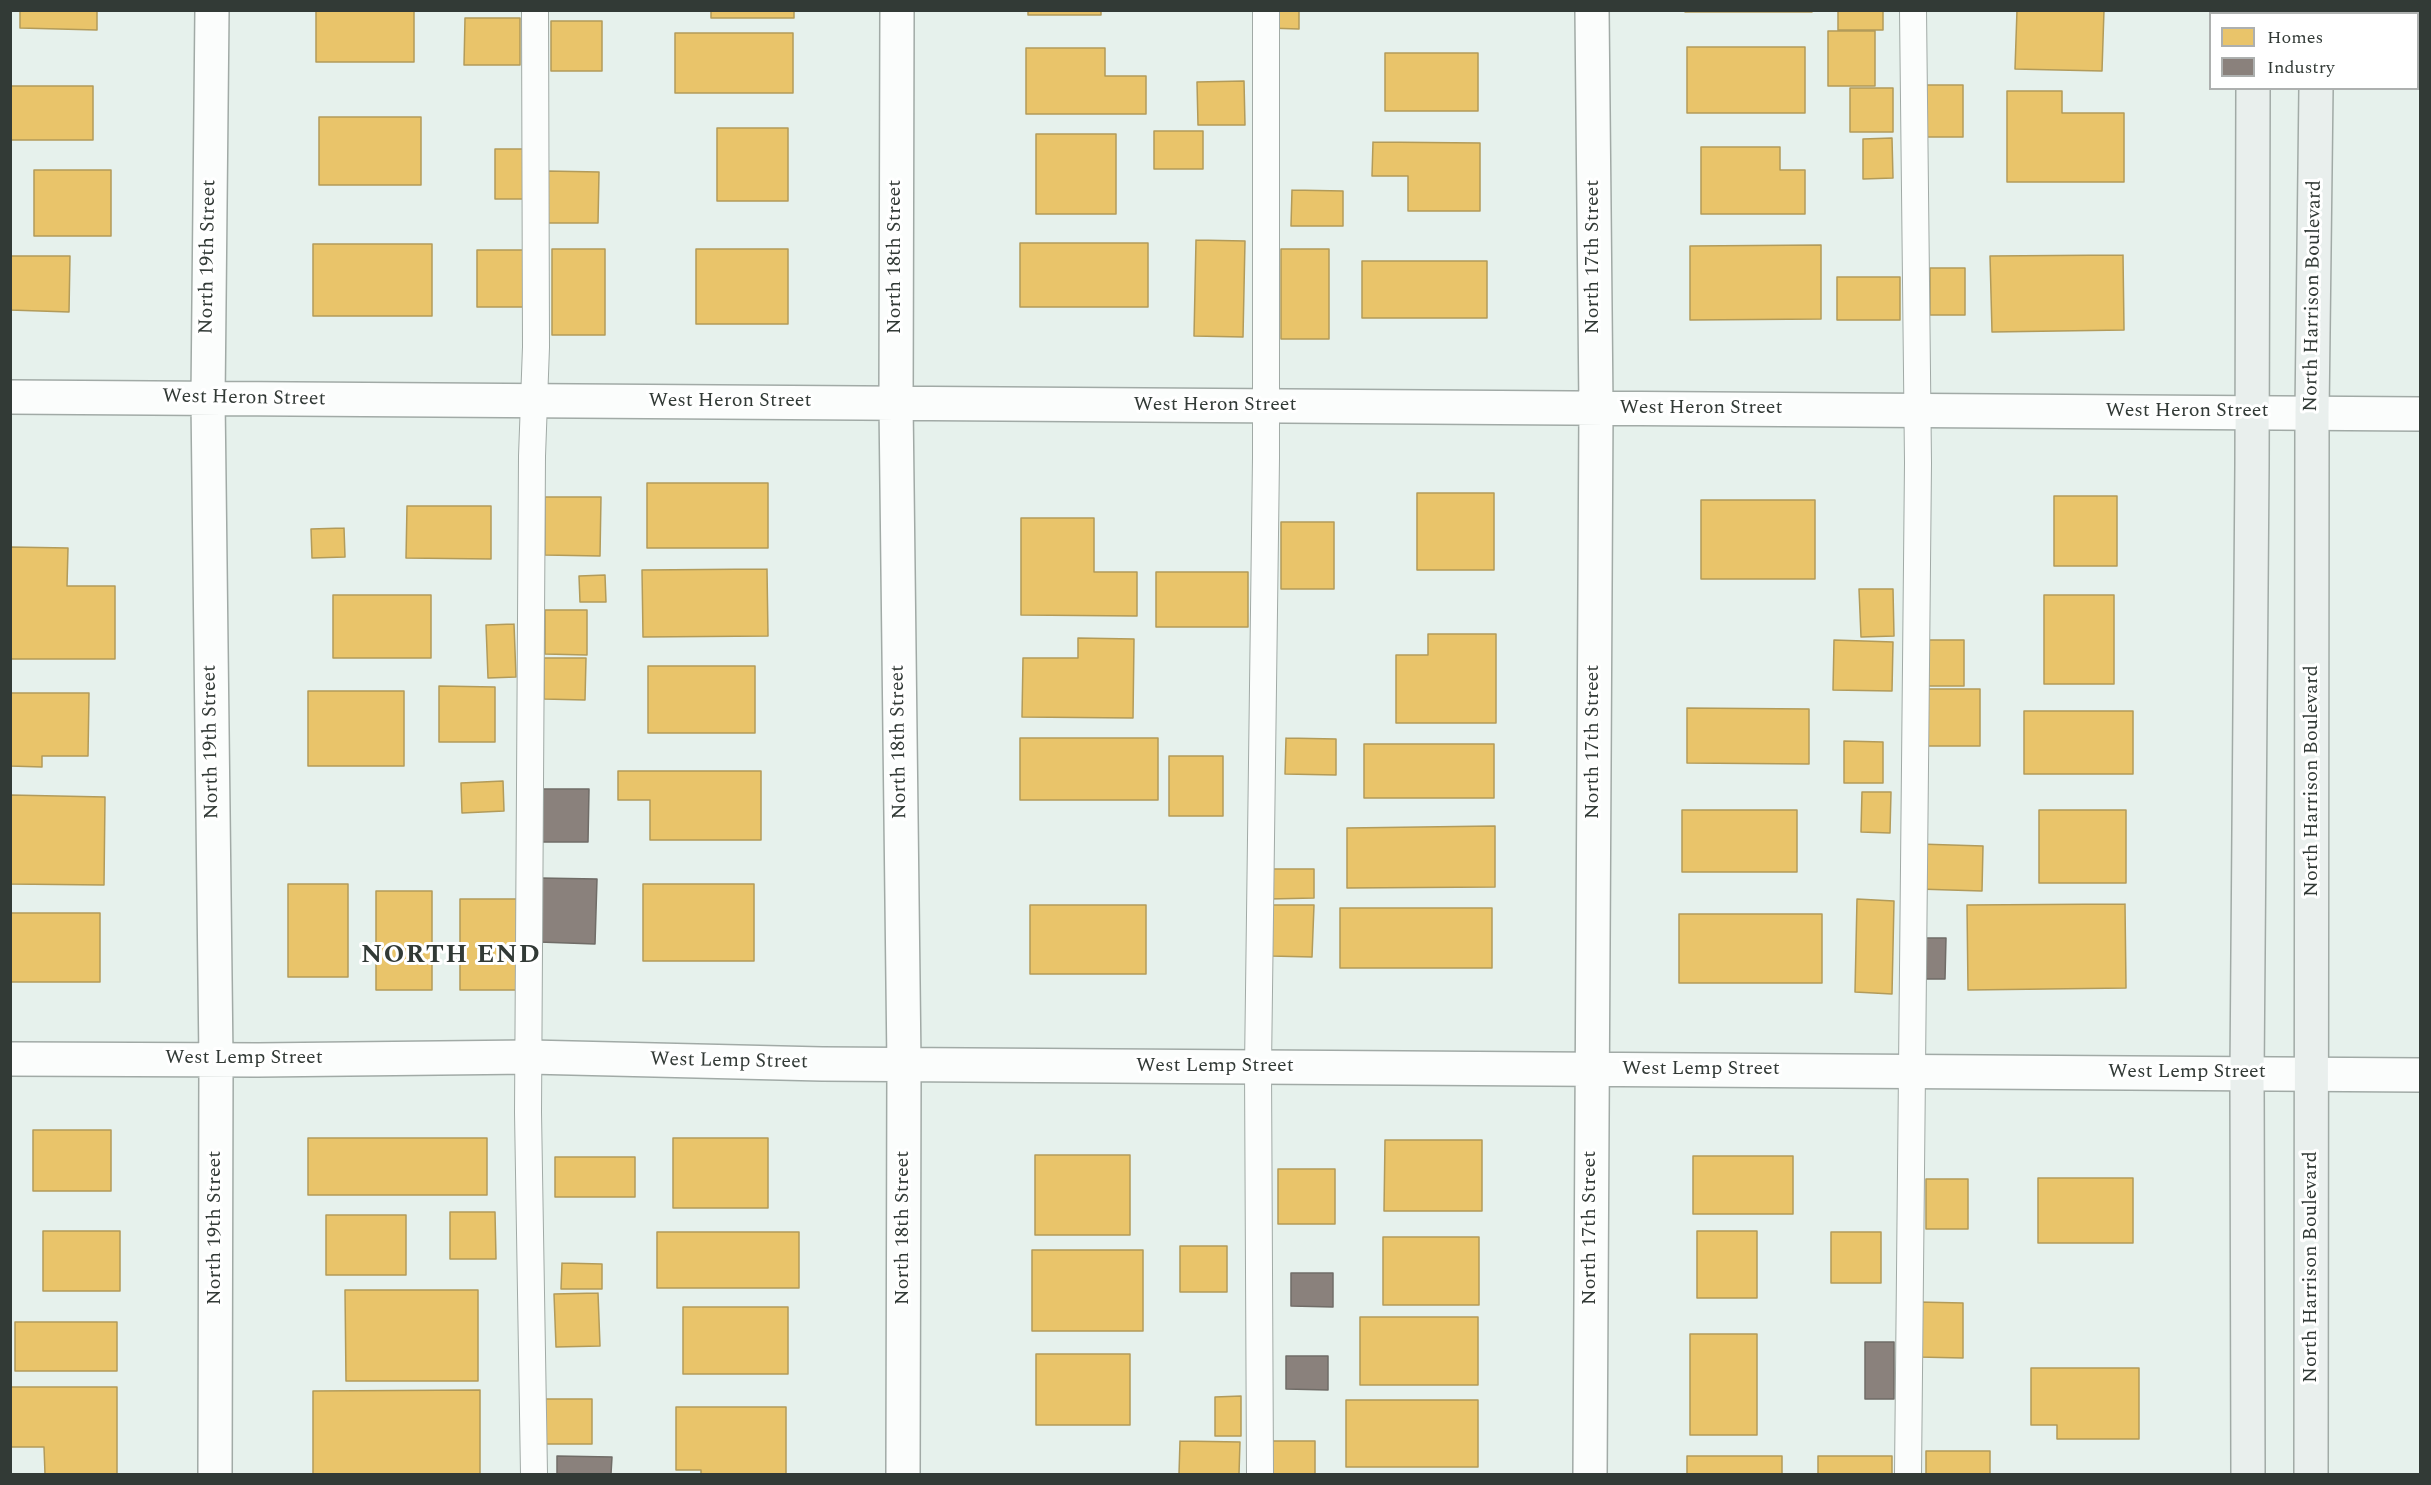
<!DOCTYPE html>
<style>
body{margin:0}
#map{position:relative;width:2431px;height:1485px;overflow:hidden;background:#e6f1ec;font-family:Spectral,serif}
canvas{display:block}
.frame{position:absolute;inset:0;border:12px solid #323a36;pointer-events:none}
.legend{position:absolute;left:2209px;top:12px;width:210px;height:78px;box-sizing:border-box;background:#fff;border:2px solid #adb0af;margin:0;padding:8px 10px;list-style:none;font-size:18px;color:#323a36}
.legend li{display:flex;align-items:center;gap:12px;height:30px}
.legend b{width:30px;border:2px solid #adb0af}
</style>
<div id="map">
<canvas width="2431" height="1485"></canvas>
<div class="frame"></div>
<ul class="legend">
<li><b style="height:16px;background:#e9c46a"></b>Homes</li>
<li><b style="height:16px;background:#8a817c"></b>Industry</li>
</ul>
</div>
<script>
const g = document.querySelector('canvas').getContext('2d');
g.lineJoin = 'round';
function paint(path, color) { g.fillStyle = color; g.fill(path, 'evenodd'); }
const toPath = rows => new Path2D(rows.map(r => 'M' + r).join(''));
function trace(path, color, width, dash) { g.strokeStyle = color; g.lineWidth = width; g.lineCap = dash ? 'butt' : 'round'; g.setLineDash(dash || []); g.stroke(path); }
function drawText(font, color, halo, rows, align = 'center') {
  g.font = font + ' Spectral,serif'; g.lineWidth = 6; g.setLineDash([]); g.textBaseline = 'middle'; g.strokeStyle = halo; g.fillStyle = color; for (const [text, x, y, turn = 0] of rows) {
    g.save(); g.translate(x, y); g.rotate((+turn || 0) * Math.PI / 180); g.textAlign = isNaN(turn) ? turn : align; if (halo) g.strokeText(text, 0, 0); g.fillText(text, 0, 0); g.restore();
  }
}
const homes = toPath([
 [20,10,97,10,97,30,20,28,20,10],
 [316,10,414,10,414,62,316,62,316,10],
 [711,10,794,10,794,18,711,18,711,10],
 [1028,10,1101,10,1101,15,1028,15,1028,10],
 [1268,10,1299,10,1299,29,1267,28,1268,10],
 [1685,10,1812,10,1812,12,1685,12,1685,10],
 [1838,10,1883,10,1883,30,1838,30,1838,10],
 [2017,10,2104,10,2102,71,2015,69,2017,10],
 [465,18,520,18,520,65,464,65,465,18],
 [551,21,602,21,602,71,551,71,551,21],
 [1828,31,1875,31,1875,86,1828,86,1828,31],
 [675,33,793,33,793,93,675,93,675,33],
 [1687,47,1805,47,1805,113,1687,113,1687,47],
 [1026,48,1105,48,1105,76,1146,76,1146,114,1026,114,1026,48],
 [1385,53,1478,53,1478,111,1385,111,1385,53],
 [1244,81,1245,125,1198,125,1197,82,1244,81],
 [1921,85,1963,85,1963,137,1921,137,1921,85],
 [10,86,93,86,93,140,10,140,10,86],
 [1850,88,1893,88,1893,132,1850,132,1850,88],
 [2007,91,2062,91,2062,113,2124,113,2124,182,2007,182,2007,91],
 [319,117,421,117,421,185,319,185,319,117],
 [717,128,788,128,788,201,717,201,717,128],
 [1154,131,1203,131,1203,169,1154,169,1154,131],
 [1036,134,1116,134,1116,214,1036,214,1036,134],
 [1892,138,1893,178,1863,179,1863,139,1892,138],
 [1373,142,1480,143,1480,211,1408,211,1408,176,1372,176,1373,142],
 [1701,147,1780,147,1780,170,1805,170,1805,214,1701,214,1701,147],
 [495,149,524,149,524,199,495,199,495,149],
 [34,170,111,170,111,236,34,236,34,170],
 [547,171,599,172,598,223,546,223,547,171],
 [1292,190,1343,191,1343,226,1291,226,1292,190],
 [1196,240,1245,241,1243,337,1194,336,1196,240],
 [1020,243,1148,243,1148,307,1020,307,1020,243],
 [313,244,432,244,432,316,313,316,313,244],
 [1821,245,1821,319,1690,320,1690,246,1821,245],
 [552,249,605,249,605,335,552,335,552,249],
 [696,249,788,249,788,324,696,324,696,249],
 [1281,249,1329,249,1329,339,1281,339,1281,249],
 [477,250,527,250,527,307,477,307,477,250],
 [2123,255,2124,330,1992,332,1990,256,2123,255],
 [10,256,70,256,69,312,10,310,10,256],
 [1362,261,1487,261,1487,318,1362,318,1362,261],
 [1930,268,1965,268,1965,315,1930,315,1930,268],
 [1837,277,1900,277,1900,320,1837,320,1837,277],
 [647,483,768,483,768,548,647,548,647,483],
 [1417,493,1494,493,1494,570,1417,570,1417,493],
 [2054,496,2117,496,2117,566,2054,566,2054,496],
 [545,497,601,497,600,556,545,555,545,497],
 [1701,500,1815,500,1815,579,1701,579,1701,500],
 [407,506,491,506,491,559,406,558,407,506],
 [1021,518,1094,518,1094,572,1137,572,1137,616,1021,615,1021,518],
 [1281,522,1334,522,1334,589,1281,589,1281,522],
 [344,528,345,557,312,558,311,529,344,528],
 [10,547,68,548,67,586,115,586,115,659,10,659,10,547],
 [767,569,768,636,643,637,642,570,767,569],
 [1156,572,1248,572,1248,627,1156,627,1156,572],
 [605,575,606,602,580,602,579,576,605,575],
 [1859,589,1893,589,1894,636,1861,637,1859,589],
 [333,595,431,595,431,658,333,658,333,595],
 [2044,595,2114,595,2114,684,2044,684,2044,595],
 [545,610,587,610,587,655,545,654,545,610],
 [514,624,516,677,488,678,486,625,514,624],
 [1428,634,1496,634,1496,723,1396,723,1396,655,1428,655,1428,634],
 [1078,638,1134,639,1133,718,1022,717,1023,658,1078,658,1078,638],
 [1834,640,1893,642,1892,691,1833,690,1834,640],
 [1919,640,1964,640,1964,686,1919,686,1919,640],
 [544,658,586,658,585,700,544,699,544,658],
 [648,666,755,666,755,733,648,733,648,666],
 [439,686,495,687,495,742,439,742,439,686],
 [1918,689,1980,689,1980,746,1918,746,1918,689],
 [308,691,404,691,404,766,308,766,308,691],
 [10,693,89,693,88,756,42,756,42,767,10,766,10,693],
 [1687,708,1809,709,1809,764,1687,763,1687,708],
 [2024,711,2133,711,2133,774,2024,774,2024,711],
 [1020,738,1158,738,1158,800,1020,800,1020,738],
 [1286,738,1336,739,1336,775,1285,774,1286,738],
 [1844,741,1883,742,1883,783,1844,783,1844,741],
 [1364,744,1494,744,1494,798,1364,798,1364,744],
 [1169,756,1223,756,1223,816,1169,816,1169,756],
 [618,771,761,771,761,840,650,840,650,800,618,800,618,771],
 [503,781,504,811,462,813,461,783,503,781],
 [1862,792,1891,792,1890,833,1861,832,1862,792],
 [10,795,105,797,104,885,10,884,10,795],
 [1682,810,1797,810,1797,872,1682,872,1682,810],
 [2039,810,2126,810,2126,883,2039,883,2039,810],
 [1495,826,1495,887,1347,888,1347,828,1495,826],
 [1919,844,1983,846,1982,891,1918,889,1919,844],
 [1269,869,1314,869,1314,898,1269,899,1269,869],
 [288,884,348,884,348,977,288,977,288,884],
 [643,884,754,884,754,961,643,961,643,884],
 [376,891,432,891,432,990,376,990,376,891],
 [460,899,517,899,517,990,460,990,460,899],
 [1857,899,1894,901,1892,994,1855,992,1857,899],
 [2125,904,2126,988,1968,990,1967,905,2125,904],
 [1030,905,1146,905,1146,974,1030,974,1030,905],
 [1271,905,1314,905,1312,957,1271,956,1271,905],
 [1340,908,1492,908,1492,968,1340,968,1340,908],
 [10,913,100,913,100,982,10,982,10,913],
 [1679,914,1822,914,1822,983,1679,983,1679,914],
 [33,1130,111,1130,111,1191,33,1191,33,1130],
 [308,1138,487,1138,487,1195,308,1195,308,1138],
 [673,1138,768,1138,768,1208,673,1208,673,1138],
 [1385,1140,1482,1140,1482,1211,1384,1211,1385,1140],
 [1035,1155,1130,1155,1130,1235,1035,1235,1035,1155],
 [1693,1156,1793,1156,1793,1214,1693,1214,1693,1156],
 [555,1157,635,1157,635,1197,555,1197,555,1157],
 [1278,1169,1335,1169,1335,1224,1278,1224,1278,1169],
 [2038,1178,2133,1178,2133,1243,2038,1243,2038,1178],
 [1926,1179,1968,1179,1968,1229,1926,1229,1926,1179],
 [450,1212,495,1212,496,1259,450,1259,450,1212],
 [326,1215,406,1215,406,1275,326,1275,326,1215],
 [43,1231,120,1231,120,1291,43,1291,43,1231],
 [1697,1231,1757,1231,1757,1298,1697,1298,1697,1231],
 [657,1232,799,1232,799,1288,657,1288,657,1232],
 [1831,1232,1881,1232,1881,1283,1831,1283,1831,1232],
 [1383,1237,1479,1237,1479,1305,1383,1305,1383,1237],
 [1180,1246,1227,1246,1227,1292,1180,1292,1180,1246],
 [1032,1250,1143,1250,1143,1331,1032,1331,1032,1250],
 [562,1263,602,1264,602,1289,561,1289,562,1263],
 [345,1290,478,1290,478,1381,346,1381,345,1290],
 [598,1293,600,1346,556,1347,554,1294,598,1293],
 [1918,1302,1963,1303,1963,1358,1918,1357,1918,1302],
 [683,1307,788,1307,788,1374,683,1374,683,1307],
 [1360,1317,1478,1317,1478,1385,1360,1385,1360,1317],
 [15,1322,117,1322,117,1371,15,1371,15,1322],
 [1690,1334,1757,1334,1757,1435,1690,1435,1690,1334],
 [1036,1354,1130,1354,1130,1425,1036,1425,1036,1354],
 [2031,1368,2139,1368,2139,1439,2057,1439,2057,1425,2031,1425,2031,1368],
 [10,1387,117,1387,117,1474,45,1474,44,1447,10,1447,10,1387],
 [480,1390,480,1474,313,1474,313,1391,480,1390],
 [1241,1396,1241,1436,1215,1436,1215,1397,1241,1396],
 [542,1399,592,1399,592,1444,542,1444,542,1399],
 [1346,1400,1478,1400,1478,1467,1346,1467,1346,1400],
 [676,1407,786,1407,786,1474,701,1474,701,1470,676,1470,676,1407],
 [1180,1441,1240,1442,1239,1474,1179,1474,1180,1441],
 [1267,1441,1315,1441,1315,1474,1267,1474,1267,1441],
 [1926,1451,1990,1451,1990,1474,1926,1474,1926,1451],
 [1687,1456,1782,1456,1782,1474,1687,1474,1687,1456],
 [1818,1456,1892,1456,1892,1474,1818,1474,1818,1456]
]);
paint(homes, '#e9c46a');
trace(homes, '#b29b5a', 1.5);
const industry = toPath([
 [539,789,589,789,588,842,539,842,539,789],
 [540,878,597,879,595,944,539,942,540,878],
 [1918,938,1946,938,1945,979,1917,979,1918,938],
 [1291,1273,1333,1273,1333,1307,1291,1306,1291,1273],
 [1865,1342,1894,1342,1894,1399,1865,1399,1865,1342],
 [1286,1356,1328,1356,1328,1390,1286,1389,1286,1356],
 [557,1456,612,1457,611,1474,557,1474,557,1456]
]);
paint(industry, '#8a817c');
trace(industry, '#706c67', 1.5);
const lane = toPath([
 [534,1474,528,1112,532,456,536,347,535,10],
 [1260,1474,1258,1067,1266,458,1266,10],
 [1908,1474,1918,463,1913,10]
]);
const street = toPath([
 [212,10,208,399,216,1060,215,1474],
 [897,10,896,403,904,1065,903,1474],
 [10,397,2420,414],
 [10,1059,258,1060,530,1057,822,1064,2420,1075],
 [1590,1474,1596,408,1592,10]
]);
const secondary = toPath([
 [2253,10,2253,14],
 [2316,14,2316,10],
 [2248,1474,2247,1074,2252,466,2253,88],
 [2311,1474,2312,413,2316,88]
]);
trace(lane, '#a1aaa6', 28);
trace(street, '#a1aaa6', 36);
trace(secondary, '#a1aaa6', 36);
trace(lane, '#fbfdfc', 26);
trace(street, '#fbfdfc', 33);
trace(secondary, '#e9efed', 33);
drawText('20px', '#323a36', '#fff', [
 ["North 19th Street",209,257,-89],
 ["North 18th Street",896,257,-90],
 ["North 17th Street",1594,257,-90],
 ["North Harrison Boulevard",2314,296,-89],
 ["West Heron Street",244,399,1],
 ["West Heron Street",730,402],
 ["West Heron Street",1215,406],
 ["West Heron Street",1701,409],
 ["West Heron Street",2187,412],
 ["North 19th Street",212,742,-91],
 ["North 18th Street",900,742,-91],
 ["North 17th Street",1594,742,-90],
 ["North Harrison Boulevard",2313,781,-90],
 ["West Lemp Street",244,1059],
 ["West Lemp Street",729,1062,1],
 ["West Lemp Street",1215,1067],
 ["West Lemp Street",1701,1070],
 ["West Lemp Street",2187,1073],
 ["North 19th Street",216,1228,-90],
 ["North 18th Street",904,1228,-90],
 ["North 17th Street",1591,1228,-90],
 ["North Harrison Boulevard",2312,1267,-90]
]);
g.letterSpacing = '1.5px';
drawText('bold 26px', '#323a36', '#fff', [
 ["NORTH END",451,957]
]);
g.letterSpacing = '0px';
</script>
